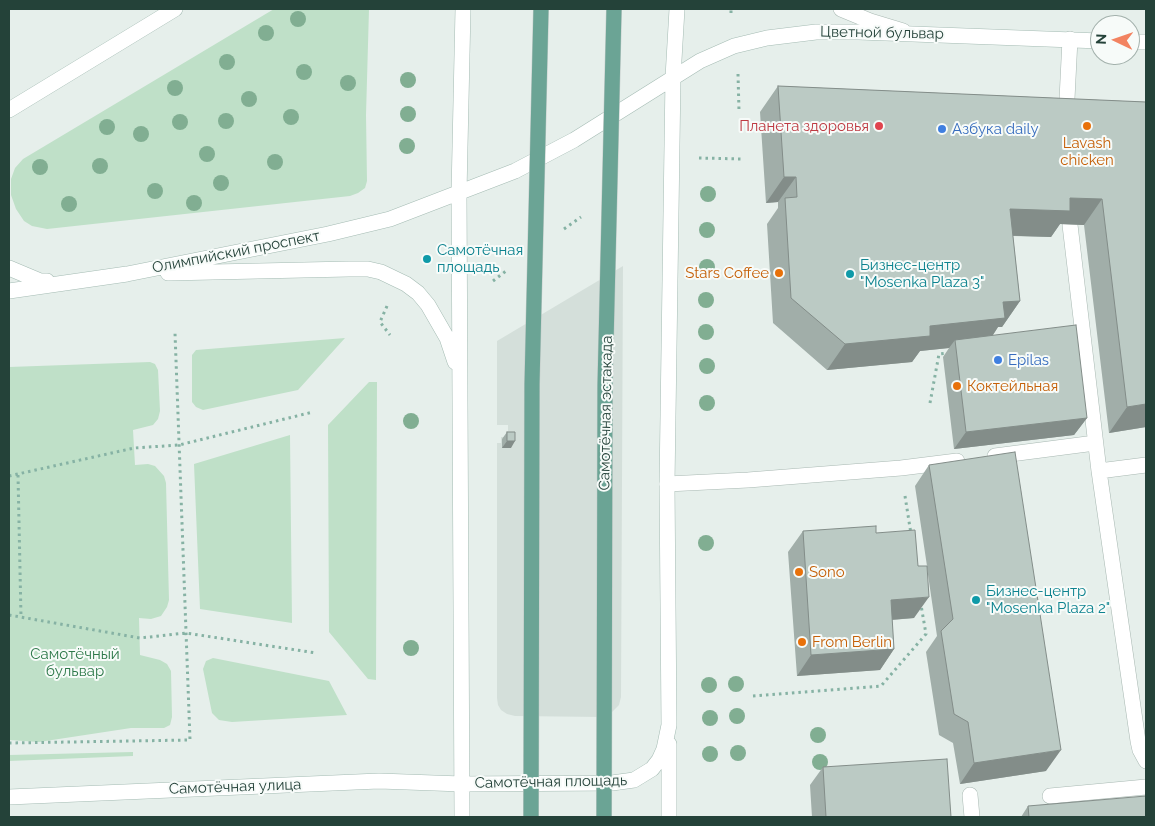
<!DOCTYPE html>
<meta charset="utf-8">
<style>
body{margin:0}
#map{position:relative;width:1155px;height:826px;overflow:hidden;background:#e6efeb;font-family:Raleway,sans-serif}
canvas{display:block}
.frame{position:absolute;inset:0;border:10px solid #244239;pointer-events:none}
.north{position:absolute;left:1090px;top:15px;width:50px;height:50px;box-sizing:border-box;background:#f7fbf9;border:1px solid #a3b1ac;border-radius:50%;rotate:273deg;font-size:14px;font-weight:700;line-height:20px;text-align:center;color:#244239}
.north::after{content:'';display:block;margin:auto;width:18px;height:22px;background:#f28361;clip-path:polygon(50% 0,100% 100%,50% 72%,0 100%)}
</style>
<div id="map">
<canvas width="1155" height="826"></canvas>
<div class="frame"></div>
<div class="north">N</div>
</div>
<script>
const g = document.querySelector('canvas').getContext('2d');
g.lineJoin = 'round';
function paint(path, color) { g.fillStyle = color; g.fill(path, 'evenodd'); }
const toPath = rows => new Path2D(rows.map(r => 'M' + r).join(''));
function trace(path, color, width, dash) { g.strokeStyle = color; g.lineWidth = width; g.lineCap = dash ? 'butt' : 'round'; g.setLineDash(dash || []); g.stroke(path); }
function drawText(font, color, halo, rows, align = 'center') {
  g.font = font + ' Raleway,sans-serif'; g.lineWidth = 4; g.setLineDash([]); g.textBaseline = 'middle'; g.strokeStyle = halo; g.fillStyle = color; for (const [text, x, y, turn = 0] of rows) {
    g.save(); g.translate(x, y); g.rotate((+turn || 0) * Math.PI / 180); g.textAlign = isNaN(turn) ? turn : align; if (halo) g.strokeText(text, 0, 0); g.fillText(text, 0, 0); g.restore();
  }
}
paint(toPath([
 [623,266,621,697,619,705,609,715,602,717,515,716,507,714,501,710,498,705,497,698,497,443,501,443,501,437,508,437,508,425,497,425,497,341]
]), '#d4dfda');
paint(toPath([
 [274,9,369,9,366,115,367,181,365,188,358,193,350,196,47,229,32,226,24,221,16,209,11,195,11,179,15,168,23,159],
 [345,338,298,390,203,410,196,407,192,402,192,355,196,350],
 [150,362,155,364,158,370,160,411,158,419,153,425,133,430,135,465,148,464,155,466,164,476,166,483,169,600,167,607,161,616,151,619,139,618,140,655,160,660,167,664,171,671,172,717,170,725,164,728,131,728,39,742,9,740,9,367],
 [369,382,377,382,376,680,368,679,329,632,328,425],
 [290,435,292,623,200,609,194,464],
 [213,658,329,681,347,715,232,722,219,720,212,713,203,669,206,661],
 [133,752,133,756,9,761,9,755]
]), '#bfe0c8');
const service = toPath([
 [1066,119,1070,39],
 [1070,225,1099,471,1138,741,1140,750,1146,761],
 [995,456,1095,443],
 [1099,471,1146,465],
 [667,484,748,480,901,468,957,461],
 [970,795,972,817],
 [1050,796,1146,787]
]);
const minor = toPath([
 [841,9,870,21,903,31]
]);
const secondary = toPath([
 [1130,42,1146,42],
 [9,110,175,9],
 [9,268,40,281,47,281],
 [168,273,349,269,368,269,381,272,406,284,418,293,428,305,447,338,455,362],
 [9,291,127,274,328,234,390,219,515,171,574,140,700,61,734,46,767,38,816,32,859,32,1100,41],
 [9,797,379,781,462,784,612,783,634,780,652,769,659,760,664,749,669,725,667,484,673,77,677,9],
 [462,817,459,193,463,9],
 [669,817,669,744]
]);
trace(service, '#a8b8b2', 16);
trace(minor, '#a8b8b2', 16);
trace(secondary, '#a4bbb3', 16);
trace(toPath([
 [731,13,731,9],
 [738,74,739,111],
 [699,158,741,159],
 [564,229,581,217],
 [493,281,506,271],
 [387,306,380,322,390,335],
 [930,403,939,354,948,353],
 [18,475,21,617],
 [9,476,134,448,179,445,313,412],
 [905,496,911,534],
 [9,615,140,638,186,633,316,653],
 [753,696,881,686,926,634,921,605],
 [9,743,190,740,175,333]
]), '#86b2a4', 3, [2.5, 4]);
trace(service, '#fff', 15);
trace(minor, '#fff', 15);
trace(secondary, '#fff', 15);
const primaryBridge = toPath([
 [531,817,532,384,541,9],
 [604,817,605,385,614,9]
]);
trace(primaryBridge, '#c2cac8', 16, []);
trace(primaryBridge, '#6ba495', 15);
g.fillStyle = '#81ae92';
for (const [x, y] of [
 [298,19],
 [266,33],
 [227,62],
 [304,72],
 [408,80],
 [348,83],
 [175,88],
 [249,99],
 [408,114],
 [291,117],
 [226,121],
 [180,122],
 [107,127],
 [141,134],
 [407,146],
 [207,154],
 [275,162],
 [100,166],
 [40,167],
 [221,183],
 [155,191],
 [708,194],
 [194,203],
 [69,204],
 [707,230],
 [707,267],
 [706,300],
 [706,332],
 [707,366],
 [707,403],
 [411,421],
 [706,543],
 [411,648],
 [736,684],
 [709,685],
 [737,716],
 [710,718],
 [818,735],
 [738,753],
 [710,754],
 [820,762]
]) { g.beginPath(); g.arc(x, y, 8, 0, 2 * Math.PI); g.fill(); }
paint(toPath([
 [778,86,1146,102,1146,427,1109,433,1084,225,1060,224,1051,237,1013,236,1020,301,1002,327,998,327,993,335,1087,418,1074,435,954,449,943,357,949,348,920,351,912,362,827,370,773,323,767,224,778,208,778,202,766,203,760,112],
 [507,432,511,448,502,448,502,439],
 [929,465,1046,771,960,784,953,743,939,735,926,652,937,636,927,568,914,618,892,620,894,649,880,670,797,676,788,552,803,531,876,533,918,566,927,566,915,486],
 [823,767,951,817,812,817,810,785],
 [1028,806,1146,817,1021,817]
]), '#a1aea9');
paint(toPath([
 [784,177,796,177,778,202,766,203],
 [1070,198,1102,199,1084,225,1060,224,1051,237,992,235,1010,209],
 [1020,301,1002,327,998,327,987,344,955,340,949,348,920,351,912,362,827,370,845,344,930,326,1003,302],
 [1146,404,1146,427,1109,433,1127,407],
 [1087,418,1074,435,954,449,966,432],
 [507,441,515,441,511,448,502,448],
 [929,597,914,618,876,621,891,600],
 [894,649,880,670,797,676,811,655],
 [1061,750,1046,771,960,784,974,763]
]), '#838d89');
const building = toPath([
 [778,86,1146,102,1146,404,1127,407,1102,199,1070,198,1070,211,1010,209,1020,301,1003,302,1005,318,930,326,930,336,845,344,791,298,785,198,797,197,796,177,784,177,778,86],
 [1076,325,1087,418,966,432,955,340,1076,325],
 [507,432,515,432,515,441,507,441,507,432],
 [1015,452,1061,750,974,763,968,722,954,714,941,631,953,619,929,465,1015,452],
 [876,526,876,533,915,530,918,566,927,566,929,597,891,600,894,649,811,655,803,531,876,526],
 [947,759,951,817,826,817,823,767,947,759],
 [1146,796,1146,817,1029,817,1028,806,1146,796]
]);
paint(building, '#bbcac4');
trace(building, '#838d89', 1);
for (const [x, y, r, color] of [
 [879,126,5,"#e0444e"],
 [1087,126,5,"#e8710a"],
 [942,129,5,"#3f7fe0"],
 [427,259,5,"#0f9aa8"],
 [779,273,5,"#e8710a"],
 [850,274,5,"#0f9aa8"],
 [998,360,5,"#3f7fe0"],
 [957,386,5,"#e8710a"],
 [799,572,5,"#e8710a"],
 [976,600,5,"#0f9aa8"],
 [802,642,5,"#e8710a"]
]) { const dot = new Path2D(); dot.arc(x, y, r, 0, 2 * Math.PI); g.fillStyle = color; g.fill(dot); trace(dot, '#f7fbf9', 2); }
drawText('15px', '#244239', '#f7fbf9', [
 ["Цветной бульвар",882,33,1],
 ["Олимпийский проспект",236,252,-11],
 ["Самотёчная эстакада",606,413,-89],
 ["Самотёчная площадь",551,782,-1],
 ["Самотёчная улица",235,787,-2]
]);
drawText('15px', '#be3a42', '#f7fbf9', [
 ["Планета здоровья",869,126]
], 'right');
drawText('15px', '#366cbe', '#f7fbf9', [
 ["Азбука daily",952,129],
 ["Epilas",1008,360]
], 'left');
drawText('15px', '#c56008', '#f7fbf9', [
 ["Lavash",1087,143,"center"],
 ["chicken",1087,160,"center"],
 ["Stars Coffee",769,273,"right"],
 ["Коктейльная",967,386],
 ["Sono",809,572],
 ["From Berlin",812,642]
], 'left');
drawText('15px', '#0d838f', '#f7fbf9', [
 ["Самотёчная",437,250],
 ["площадь",437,267],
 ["Бизнес-центр",860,265],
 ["\"Mosenka Plaza 3\"",860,282],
 ["Бизнес-центр",986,591],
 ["\"Mosenka Plaza 2\"",986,608]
], 'left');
drawText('15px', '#2e794a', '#f7fbf9', [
 ["Самотёчный",75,654],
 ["бульвар",75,671]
]);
</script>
